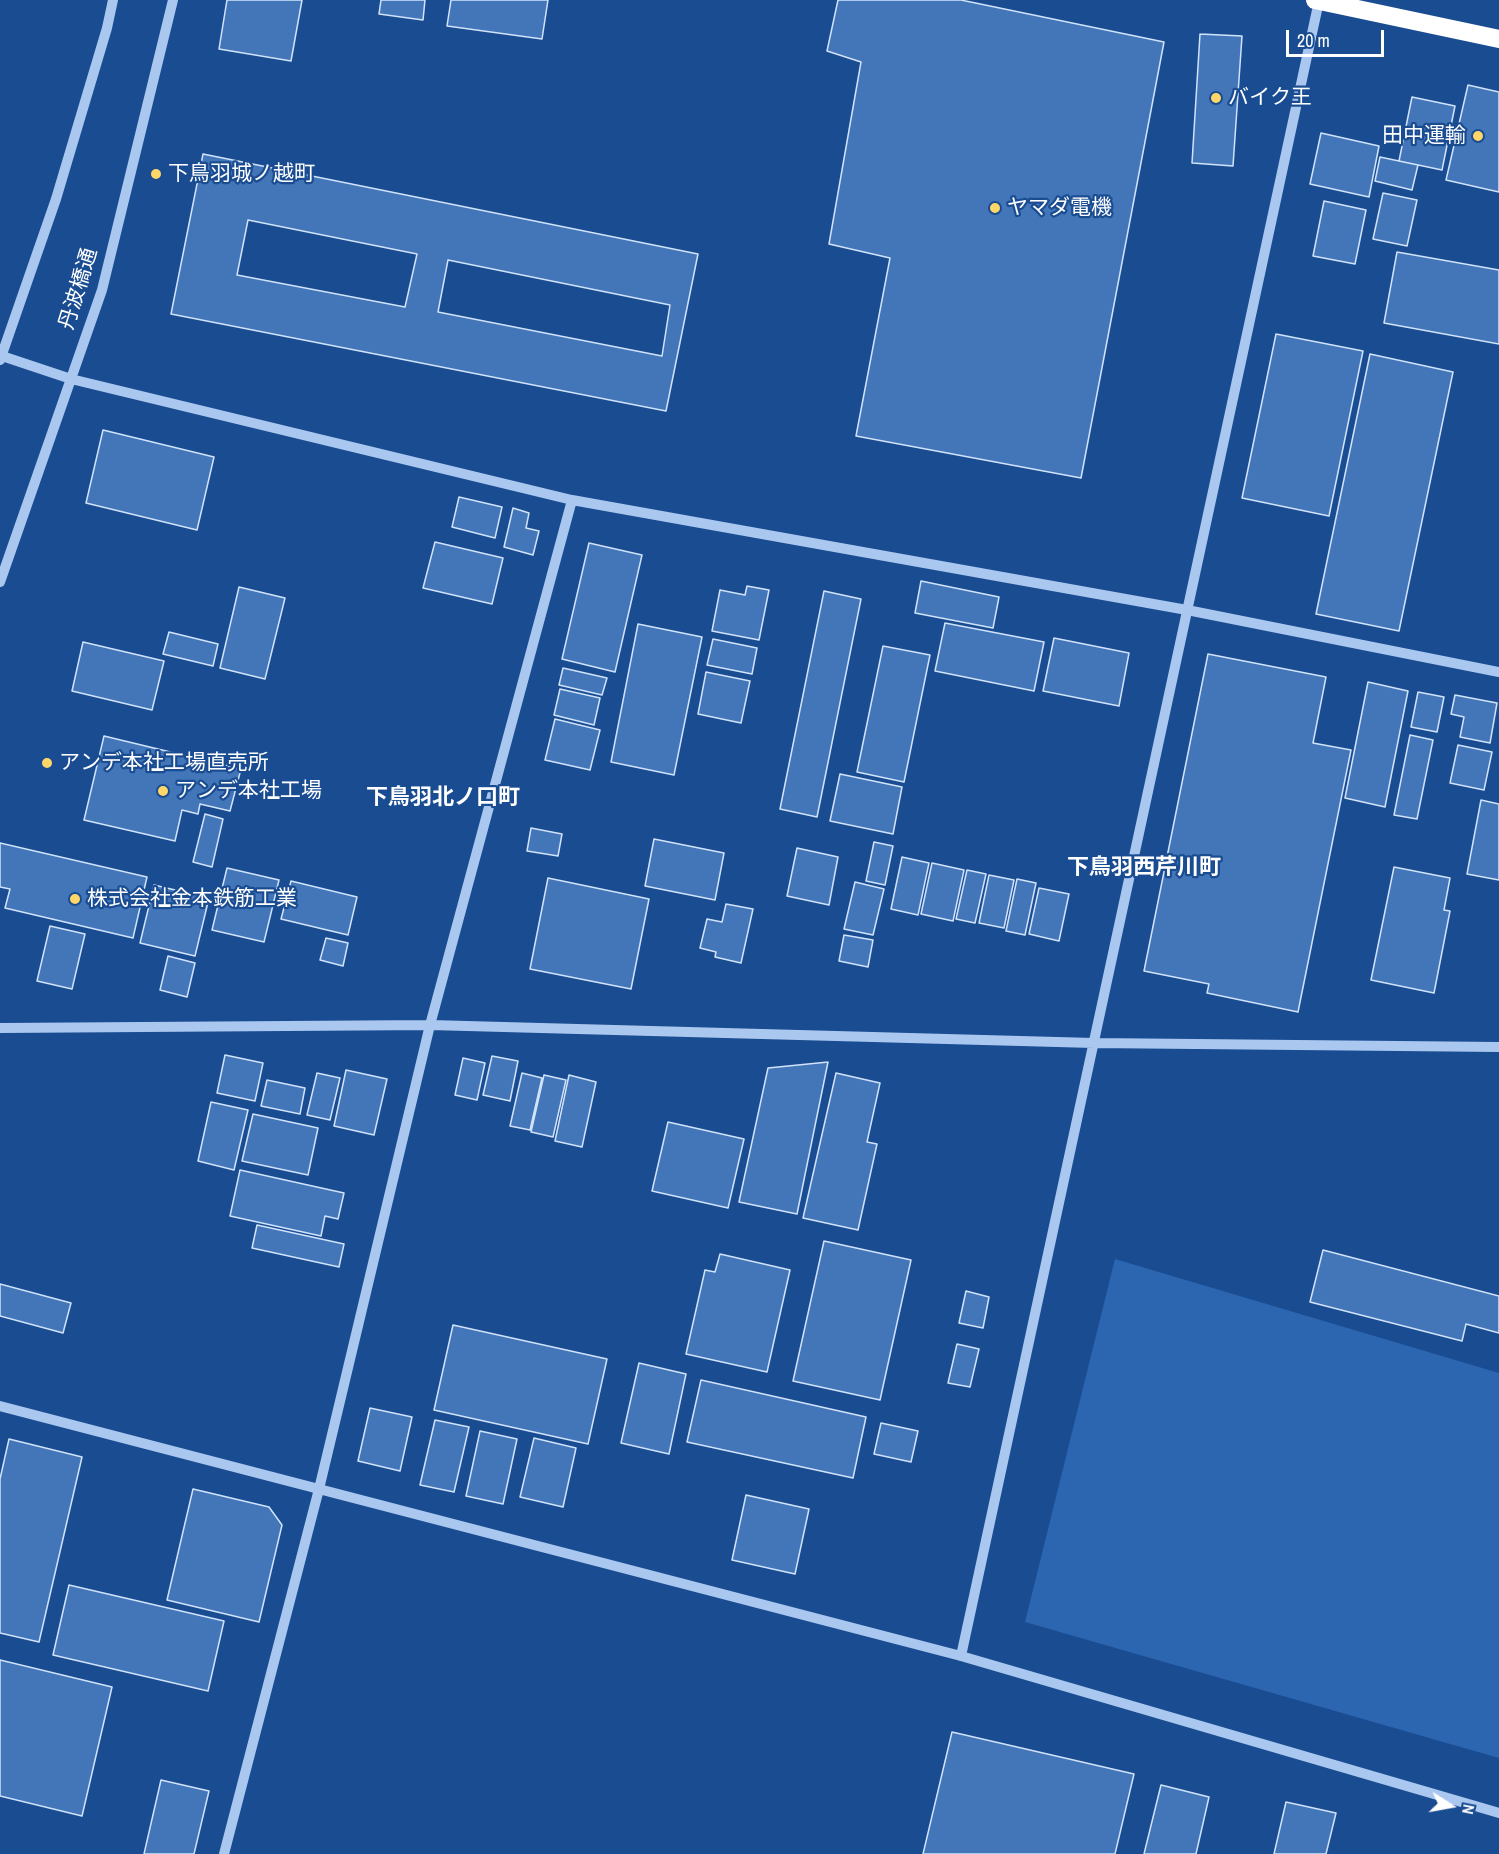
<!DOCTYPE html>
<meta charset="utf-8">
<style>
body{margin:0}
#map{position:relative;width:1499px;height:1854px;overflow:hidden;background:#1a4c92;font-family:"Archivo Narrow",sans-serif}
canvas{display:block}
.north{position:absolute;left:1421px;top:1776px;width:60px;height:60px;-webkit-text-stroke:4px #1a4c92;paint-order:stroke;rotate:101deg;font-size:16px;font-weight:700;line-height:24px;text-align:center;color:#fff}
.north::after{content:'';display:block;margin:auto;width:21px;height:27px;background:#fff;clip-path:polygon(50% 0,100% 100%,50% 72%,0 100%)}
.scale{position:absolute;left:1286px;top:30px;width:98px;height:27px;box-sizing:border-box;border:3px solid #fff;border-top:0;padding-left:8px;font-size:18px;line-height:21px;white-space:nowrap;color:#fff;-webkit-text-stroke:4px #1a4c92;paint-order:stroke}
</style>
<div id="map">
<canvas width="1499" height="1854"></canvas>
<div class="north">N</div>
<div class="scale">20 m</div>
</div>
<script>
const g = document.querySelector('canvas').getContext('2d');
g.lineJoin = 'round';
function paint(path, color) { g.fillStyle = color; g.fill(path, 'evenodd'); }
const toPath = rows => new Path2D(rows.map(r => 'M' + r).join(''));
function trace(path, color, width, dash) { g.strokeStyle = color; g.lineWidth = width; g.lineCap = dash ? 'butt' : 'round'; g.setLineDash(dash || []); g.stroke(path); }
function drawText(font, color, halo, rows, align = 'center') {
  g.font = font + ' "Archivo Narrow","Noto Sans JP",sans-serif'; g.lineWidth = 4.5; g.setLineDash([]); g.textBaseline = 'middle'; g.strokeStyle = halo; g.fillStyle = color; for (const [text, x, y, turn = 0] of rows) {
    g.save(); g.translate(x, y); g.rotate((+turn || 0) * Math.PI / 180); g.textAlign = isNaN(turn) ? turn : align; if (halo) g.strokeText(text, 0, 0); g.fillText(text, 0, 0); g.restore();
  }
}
paint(toPath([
 [1115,1259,1499,1373,1499,1758,1025,1622]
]), '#2d66b0');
const building = toPath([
 [227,0,302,0,291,61,219,49,227,0],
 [381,0,425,0,423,20,379,14,381,0],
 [451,0,548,0,542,39,447,26,451,0],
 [838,0,961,0,1164,42,1081,478,856,436,890,258,829,244,861,62,827,51,838,0],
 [1200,34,1242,36,1233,166,1192,163,1200,34],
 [1468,85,1499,92,1499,192,1446,180,1468,85],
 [1412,97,1455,106,1442,170,1399,161,1412,97],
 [1321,133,1379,146,1369,197,1310,184,1321,133],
 [203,154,698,254,666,411,171,314,203,154],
 [248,220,417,254,405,307,237,275,248,220],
 [448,260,670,305,662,356,438,312,448,260],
 [1380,157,1418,165,1412,190,1375,181,1380,157],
 [1383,193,1417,200,1407,246,1373,239,1383,193],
 [1324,201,1366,210,1355,264,1313,256,1324,201],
 [1397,252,1499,270,1499,344,1384,323,1397,252],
 [1276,334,1363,351,1329,516,1242,498,1276,334],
 [1370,354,1453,372,1399,631,1316,614,1370,354],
 [103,430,214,457,197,530,86,503,103,430],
 [459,497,502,507,495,538,452,527,459,497],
 [513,508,529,513,526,528,539,531,533,555,504,547,513,508],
 [435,542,503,558,492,604,423,588,435,542],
 [589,543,642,555,615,672,562,659,589,543],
 [921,581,999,597,993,628,915,613,921,581],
 [747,586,769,590,759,640,712,631,720,590,745,595,747,586],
 [239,587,285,598,265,679,220,668,239,587],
 [824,591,861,599,817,817,780,809,824,591],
 [945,623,1044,642,1034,691,935,671,945,623],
 [638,624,702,637,674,775,611,762,638,624],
 [169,632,218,644,213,666,163,654,169,632],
 [1054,638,1129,653,1119,706,1043,691,1054,638],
 [713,639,757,648,752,674,707,665,713,639],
 [83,642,164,661,152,710,72,691,83,642],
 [883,646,930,655,904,782,857,772,883,646],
 [1208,654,1326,677,1313,743,1351,750,1298,1012,1207,993,1209,984,1144,971,1208,654],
 [563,668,607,678,602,695,559,685,563,668],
 [706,672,750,681,741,723,698,714,706,672],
 [1368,682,1408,691,1385,807,1345,798,1368,682],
 [560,689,600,698,594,725,554,715,560,689],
 [1418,692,1444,697,1437,732,1411,727,1418,692],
 [1455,695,1497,703,1490,743,1460,737,1464,717,1451,714,1455,695],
 [555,719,600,730,590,770,545,760,555,719],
 [1410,735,1433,740,1417,819,1394,815,1410,735],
 [104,736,241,769,230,811,200,804,198,814,182,810,175,841,84,820,104,736],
 [1458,745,1492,752,1484,790,1450,783,1458,745],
 [840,774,902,787,893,834,830,821,840,774],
 [1481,800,1499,804,1499,880,1467,874,1481,800],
 [205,814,223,819,212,867,193,862,205,814],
 [531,828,562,834,558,856,527,851,531,828],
 [654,839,724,853,715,900,645,886,654,839],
 [874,842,893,846,885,885,866,881,874,842],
 [0,843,147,877,133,938,5,908,10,889,0,887,0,843],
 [797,848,838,857,829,905,787,896,797,848],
 [902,857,929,863,918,915,891,909,902,857],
 [932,863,964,870,953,921,921,914,932,863],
 [1394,867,1450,878,1444,910,1450,911,1434,993,1371,980,1394,867],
 [227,868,279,880,264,942,212,930,227,868],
 [967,870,986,874,975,923,956,919,967,870],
 [989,875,1014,880,1004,928,979,923,989,875],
 [548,878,649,899,631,989,530,969,548,878],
 [1017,879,1036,883,1025,935,1006,931,1017,879],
 [291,881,357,897,348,935,281,919,291,881],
 [855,882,884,889,873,935,844,929,855,882],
 [154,885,209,898,195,956,140,943,154,885],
 [1039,888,1069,894,1059,941,1029,934,1039,888],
 [726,904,753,909,741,963,715,957,716,952,700,948,707,919,722,922,726,904],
 [50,926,85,934,72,989,37,981,50,926],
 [844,935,873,940,868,967,839,961,844,935],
 [326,938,348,943,343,966,320,960,326,938],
 [168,956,195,963,187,997,160,990,168,956],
 [225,1055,263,1063,255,1101,217,1093,225,1055],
 [492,1056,518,1061,510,1101,483,1095,492,1056],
 [463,1058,485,1063,477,1100,455,1095,463,1058],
 [828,1062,797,1214,739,1202,768,1068,828,1062],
 [346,1070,387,1079,374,1135,334,1126,346,1070],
 [317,1073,340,1078,330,1120,307,1115,317,1073],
 [522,1073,542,1078,530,1130,510,1126,522,1073],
 [836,1073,880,1083,867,1142,877,1144,858,1230,803,1218,836,1073],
 [544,1075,566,1080,553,1137,531,1132,544,1075],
 [569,1075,596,1082,582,1147,555,1141,569,1075],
 [267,1080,305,1088,300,1114,261,1106,267,1080],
 [211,1102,248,1110,234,1170,198,1161,211,1102],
 [253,1114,318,1128,308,1175,242,1161,253,1114],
 [668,1122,744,1139,728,1208,652,1191,668,1122],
 [240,1170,344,1193,338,1219,325,1216,321,1236,230,1216,240,1170],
 [257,1225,344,1244,339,1267,252,1248,257,1225],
 [824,1241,911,1260,880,1400,793,1381,824,1241],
 [1323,1250,1499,1296,1499,1333,1466,1324,1462,1341,1310,1302,1323,1250],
 [720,1254,790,1270,767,1372,686,1354,705,1270,715,1272,720,1254],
 [0,1284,71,1303,63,1333,0,1316,0,1284],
 [966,1291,989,1297,983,1328,959,1323,966,1291],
 [453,1325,607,1359,588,1444,434,1410,453,1325],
 [957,1344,979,1349,970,1387,948,1383,957,1344],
 [639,1363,686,1374,669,1454,621,1443,639,1363],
 [701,1380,866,1417,853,1478,687,1442,701,1380],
 [370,1408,412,1417,400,1471,358,1461,370,1408],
 [435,1420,469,1427,454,1492,420,1485,435,1420],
 [881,1423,918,1431,911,1462,874,1454,881,1423],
 [480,1431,517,1439,503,1504,466,1496,480,1431],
 [534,1438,576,1448,563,1507,520,1497,534,1438],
 [9,1439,82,1457,39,1642,0,1633,0,1479,9,1439],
 [193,1489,269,1507,282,1525,259,1622,167,1600,193,1489],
 [746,1495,809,1509,795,1574,732,1560,746,1495],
 [69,1585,224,1621,208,1691,53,1655,69,1585],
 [0,1660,112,1687,82,1816,0,1796,0,1660],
 [952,1732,1134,1774,1115,1854,923,1854,952,1732],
 [161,1780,209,1791,194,1854,144,1854,161,1780],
 [1161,1785,1209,1797,1196,1854,1144,1854,1161,1785],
 [1286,1802,1336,1813,1326,1854,1274,1854,1286,1802]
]);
paint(building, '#4376b9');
trace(building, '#d0e3fb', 1.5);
trace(toPath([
 [2,356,71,379,572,500,1187,610,1499,672],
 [0,360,56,199,107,28,113,0],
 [0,582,102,290,173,0],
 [0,1028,430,1025,1094,1043,1499,1047],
 [0,1406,961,1656,1499,1813],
 [961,1656,1319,1],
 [224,1854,319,1489,430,1025,572,500]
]), '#aac8ef', 10);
trace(toPath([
 [1315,0,1499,39]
]), '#fff', 18);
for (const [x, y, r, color] of [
 [1216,98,6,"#ffd668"],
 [1478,136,6,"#ffd668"],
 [156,174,6,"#ffd668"],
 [995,208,6,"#ffd668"],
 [47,763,6,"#ffd668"],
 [163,791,6,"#ffd668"],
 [75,899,6,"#ffd668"]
]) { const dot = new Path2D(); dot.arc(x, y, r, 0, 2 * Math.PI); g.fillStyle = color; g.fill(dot); trace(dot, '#1a4c92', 2); }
drawText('21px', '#fff', '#1a4c92', [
 ["バイク王",1228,98],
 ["田中運輸",1466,136,"right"],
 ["下鳥羽城ノ越町",168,174],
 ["ヤマダ電機",1007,208],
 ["アンデ本社工場直売所",59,763],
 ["アンデ本社工場",175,791],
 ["株式会社金本鉄筋工業",87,899]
], 'left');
drawText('21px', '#fff', '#1a4c92', [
 ["丹波橋通",79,289,-73]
]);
drawText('bold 22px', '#fff', '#1a4c92', [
 ["下鳥羽北ノ口町",443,798],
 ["下鳥羽西芹川町",1144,868]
]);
</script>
